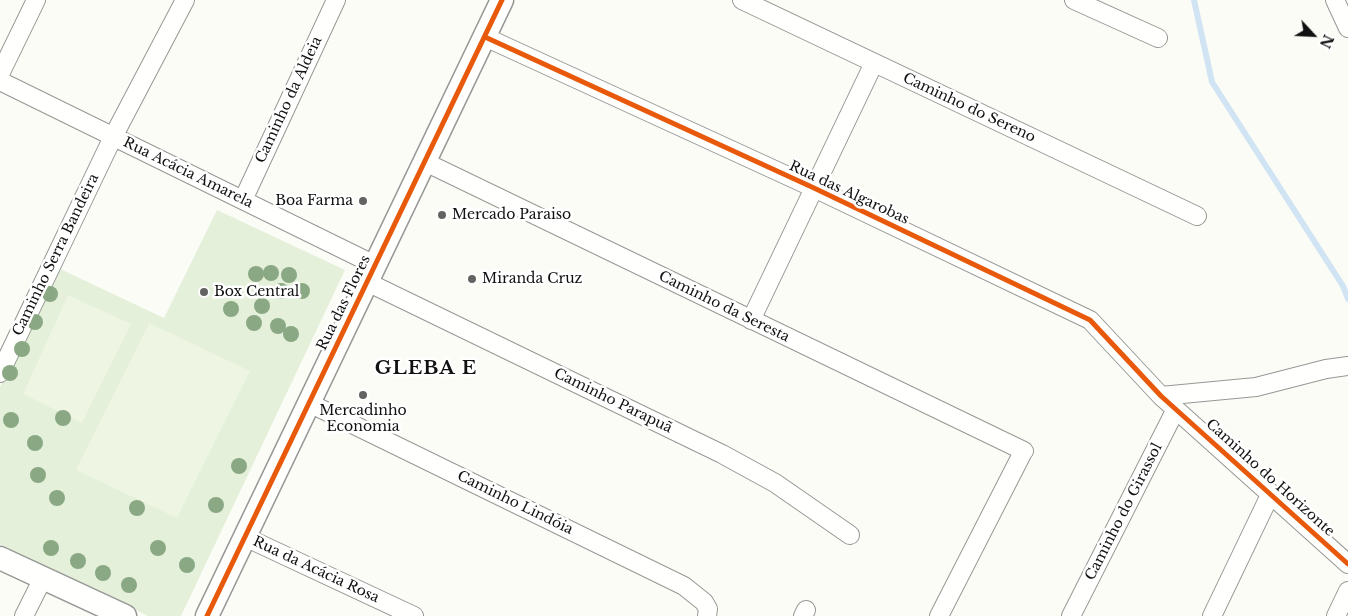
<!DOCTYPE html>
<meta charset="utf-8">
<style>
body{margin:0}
#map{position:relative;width:1348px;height:616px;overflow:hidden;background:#fcfcf7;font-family:"Libre Baskerville",serif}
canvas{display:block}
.north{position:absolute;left:1288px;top:10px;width:50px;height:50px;-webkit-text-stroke:4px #fff;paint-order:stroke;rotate:115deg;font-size:14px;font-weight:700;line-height:20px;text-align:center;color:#111}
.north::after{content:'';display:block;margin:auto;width:18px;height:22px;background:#111;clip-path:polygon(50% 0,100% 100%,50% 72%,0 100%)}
</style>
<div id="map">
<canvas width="1348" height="616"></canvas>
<div class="north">N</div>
</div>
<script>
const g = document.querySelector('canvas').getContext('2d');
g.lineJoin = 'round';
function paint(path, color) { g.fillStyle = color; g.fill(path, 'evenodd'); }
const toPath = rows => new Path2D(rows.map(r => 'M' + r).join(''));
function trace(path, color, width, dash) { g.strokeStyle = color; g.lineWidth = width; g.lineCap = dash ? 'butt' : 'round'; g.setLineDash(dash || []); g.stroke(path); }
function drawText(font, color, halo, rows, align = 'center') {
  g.font = font + ' "Libre Baskerville",serif'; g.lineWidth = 5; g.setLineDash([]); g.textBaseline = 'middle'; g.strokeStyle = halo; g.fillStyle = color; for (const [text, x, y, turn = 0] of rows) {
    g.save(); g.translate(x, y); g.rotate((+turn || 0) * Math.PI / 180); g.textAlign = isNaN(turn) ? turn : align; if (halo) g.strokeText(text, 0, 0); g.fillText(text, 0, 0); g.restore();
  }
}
paint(toPath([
 [217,210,345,270,181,616,148,616,0,544,0,387,58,268,164,318]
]), '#e4f0d9');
paint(toPath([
 [68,295,131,324,82,423,23,394],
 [149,323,250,371,177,518,76,470]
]), '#eef5e2');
trace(toPath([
 [1194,0,1212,82,1343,286,1348,299]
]), '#d0e4f4', 6);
const minor = toPath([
 [742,0,1197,216],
 [1074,0,1158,38],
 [1335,0,1348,28],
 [485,37,814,188,1090,320,1161,396,1348,564],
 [0,74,36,0],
 [0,81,375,265],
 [425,162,1024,451],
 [243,200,336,0],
 [367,282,722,454,775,483,850,535],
 [751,320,874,63],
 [0,373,113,137,185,0],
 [1161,396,1256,387,1326,369,1348,366],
 [309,403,684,586,704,602,708,609,707,616],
 [245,537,414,616],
 [24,616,43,578],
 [803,616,806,610],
 [939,616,1023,452],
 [1071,616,1176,409],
 [1212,616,1271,493],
 [1336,616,1348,591]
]);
const tertiary = toPath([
 [0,558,125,616],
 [207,616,502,0]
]);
trace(minor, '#979795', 20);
trace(tertiary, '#979795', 25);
trace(minor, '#fffffe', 18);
trace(tertiary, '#fffffe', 22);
trace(toPath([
 [485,37,814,188,1090,320,1161,396,1348,564],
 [207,616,502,0]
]), '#e8590c', 5);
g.fillStyle = '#8aa884';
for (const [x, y] of [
 [271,273],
 [256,274],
 [289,275],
 [281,291],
 [302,291],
 [50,294],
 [262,306],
 [231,309],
 [35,322],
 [254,323],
 [278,326],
 [291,334],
 [22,349],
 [10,373],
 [63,418],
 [11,420],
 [35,443],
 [239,466],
 [38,475],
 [57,498],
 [216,505],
 [137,508],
 [51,548],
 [158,548],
 [78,561],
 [187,565],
 [103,573],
 [129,585]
]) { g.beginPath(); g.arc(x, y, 8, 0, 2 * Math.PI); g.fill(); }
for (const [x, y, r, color] of [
 [363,201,5,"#636362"],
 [442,215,5,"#636362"],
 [472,279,5,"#636362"],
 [204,292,5,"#636362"],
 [363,395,5,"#636362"]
]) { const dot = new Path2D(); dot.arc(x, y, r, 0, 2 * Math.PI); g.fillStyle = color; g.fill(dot); trace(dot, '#fff', 2); }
drawText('14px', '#111', '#fff', [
 ["Caminho da Aldeia",289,100,-65],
 ["Caminho do Sereno",969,108,25],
 ["Rua Acácia Amarela",188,173,26],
 ["Rua das Algarobas",849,193,25],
 ["Caminho Serra Bandeira",56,255,-64],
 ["Rua das Flores",344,303,-64],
 ["Caminho da Seresta",724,307,26],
 ["Caminho Parapuã",613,401,26],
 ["Caminho do Horizonte",1270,478,42],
 ["Caminho Lindóia",515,503,26],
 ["Caminho do Girassol",1124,512,-63],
 ["Rua da Acácia Rosa",316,570,25]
]);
drawText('14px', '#111', '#fff', [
 ["Boa Farma",353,201,"right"],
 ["Mercado Paraiso",452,215],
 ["Miranda Cruz",482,279],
 ["Box Central",214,292],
 ["Mercadinho",363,411,"center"],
 ["Economia",363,427,"center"]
], 'left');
g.letterSpacing = '1px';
drawText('bold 19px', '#111', '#fff', [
 ["GLEBA E",426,369]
]);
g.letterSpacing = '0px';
</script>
